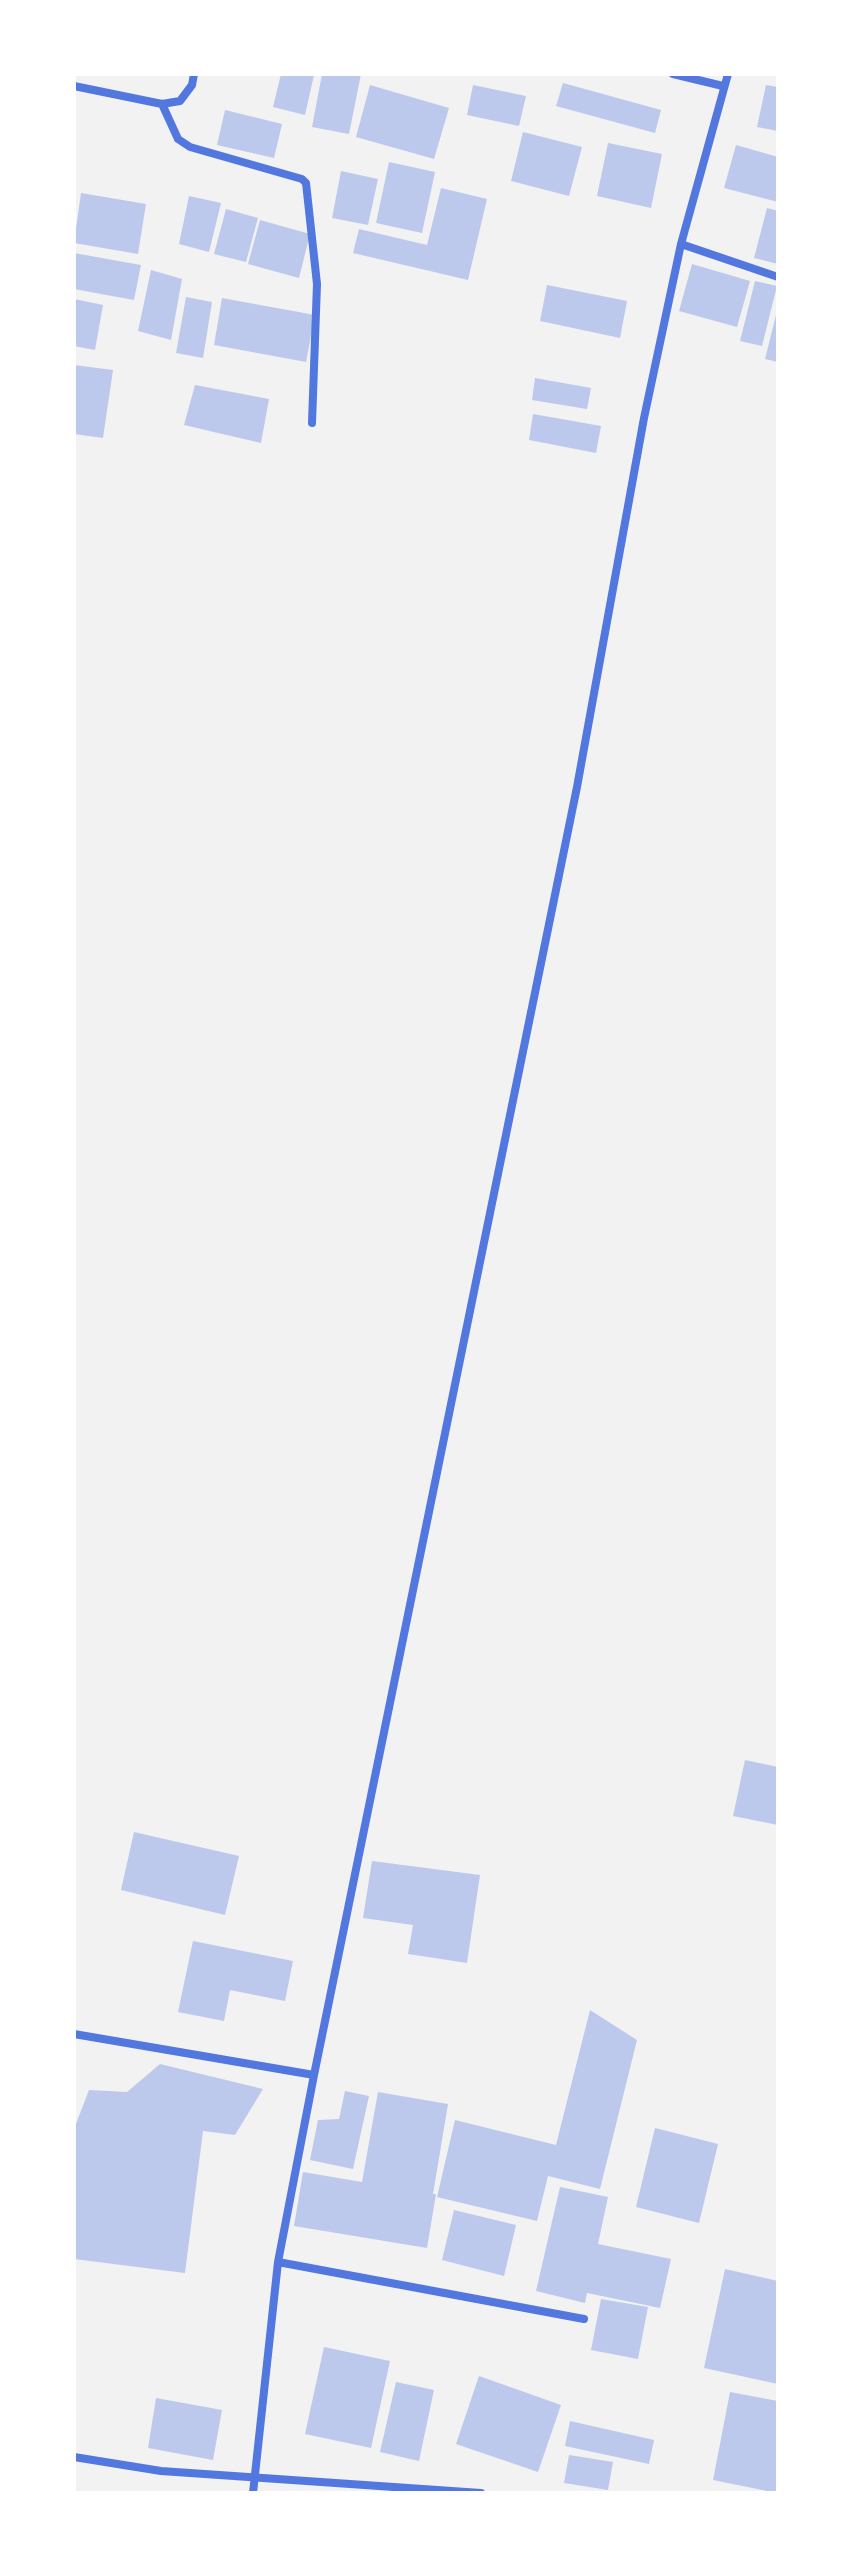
<!DOCTYPE html>
<style>
body{margin:0}
#map{position:relative;width:852px;height:2567px;overflow:hidden;background:#f2f2f2;font-family:"Nunito Sans",sans-serif}
canvas{display:block}
.frame{position:absolute;inset:0;border:76px solid #fff;pointer-events:none}
</style>
<div id="map">
<canvas width="852" height="2567"></canvas>
<div class="frame"></div>
</div>
<script>
const g = document.querySelector('canvas').getContext('2d');
g.lineJoin = 'round';
function paint(path, color) { g.fillStyle = color; g.fill(path, 'evenodd'); }
const toPath = rows => new Path2D(rows.map(r => 'M' + r).join(''));
function trace(path, color, width, dash) { g.strokeStyle = color; g.lineWidth = width; g.lineCap = dash ? 'butt' : 'round'; g.setLineDash(dash || []); g.stroke(path); }
paint(toPath([
 [281,74,314,75,305,115,273,107],
 [322,74,361,74,349,134,312,127],
 [563,83,661,110,655,133,556,106],
 [370,85,449,108,434,159,356,137],
 [473,85,526,96,519,126,467,115],
 [766,85,778,87,778,131,757,127],
 [225,110,282,124,274,158,217,145],
 [523,132,582,147,569,196,511,181],
 [608,143,662,154,651,208,597,196],
 [736,145,778,157,778,202,724,188],
 [389,162,435,172,422,233,376,223],
 [341,171,378,179,368,225,332,218],
 [441,188,487,199,468,280,353,253,359,229,427,245],
 [81,193,146,204,138,254,74,243],
 [189,196,221,203,209,252,179,244],
 [767,208,778,211,778,264,754,258],
 [226,209,258,218,246,262,214,254],
 [260,220,310,234,299,278,248,264],
 [74,253,141,265,134,300,74,289],
 [692,264,750,281,737,327,679,311],
 [151,270,182,279,171,340,138,331],
 [755,281,777,286,762,346,740,341],
 [547,285,627,301,620,338,540,321],
 [186,297,212,302,203,358,176,353],
 [222,298,315,315,306,362,214,345],
 [74,299,103,305,95,350,74,346],
 [777,311,778,311,778,362,765,359],
 [74,365,113,370,103,438,74,434],
 [535,378,591,388,587,409,532,400],
 [195,385,269,399,261,443,184,425],
 [533,414,601,426,596,453,529,440],
 [745,1760,778,1767,778,1825,733,1816],
 [134,1832,239,1856,225,1915,121,1890],
 [372,1861,480,1875,467,1963,408,1954,413,1925,363,1918],
 [193,1941,293,1961,285,2001,230,1990,224,2021,178,2012],
 [590,2010,637,2040,600,2189,548,2176,537,2221,437,2197,455,2120,556,2145],
 [160,2064,263,2089,235,2135,203,2131,185,2273,74,2259,74,2129,89,2090,127,2092],
 [345,2091,369,2096,353,2169,310,2160,318,2120,339,2119],
 [378,2092,448,2104,433,2194,436,2194,427,2248,294,2226,303,2172,362,2182],
 [655,2128,718,2144,699,2223,636,2207],
 [560,2187,608,2197,598,2244,671,2259,660,2308,587,2293,585,2303,536,2291],
 [454,2210,516,2225,504,2276,442,2260],
 [725,2269,778,2281,778,2384,704,2368],
 [601,2299,648,2307,638,2359,591,2350],
 [324,2347,390,2361,371,2448,305,2434],
 [479,2376,561,2405,538,2472,456,2444],
 [396,2382,434,2390,419,2461,380,2452],
 [730,2392,778,2401,777,2493,713,2480],
 [156,2398,222,2410,213,2460,148,2448],
 [570,2421,654,2440,649,2464,565,2446],
 [569,2455,613,2462,608,2490,564,2483]
]), '#bdc9ec');
trace(toPath([
 [673,74,723,86],
 [74,86,162,104,180,101,192,85,194,74],
 [162,104,178,139,190,147,302,179,306,183,317,284,312,423],
 [681,244,778,277],
 [74,2034,314,2075],
 [278,2262,584,2319],
 [74,2457,161,2471,481,2493],
 [253,2493,278,2262,314,2075,577,787,644,418,681,244,728,74]
]), '#5277de', 8);
</script>
